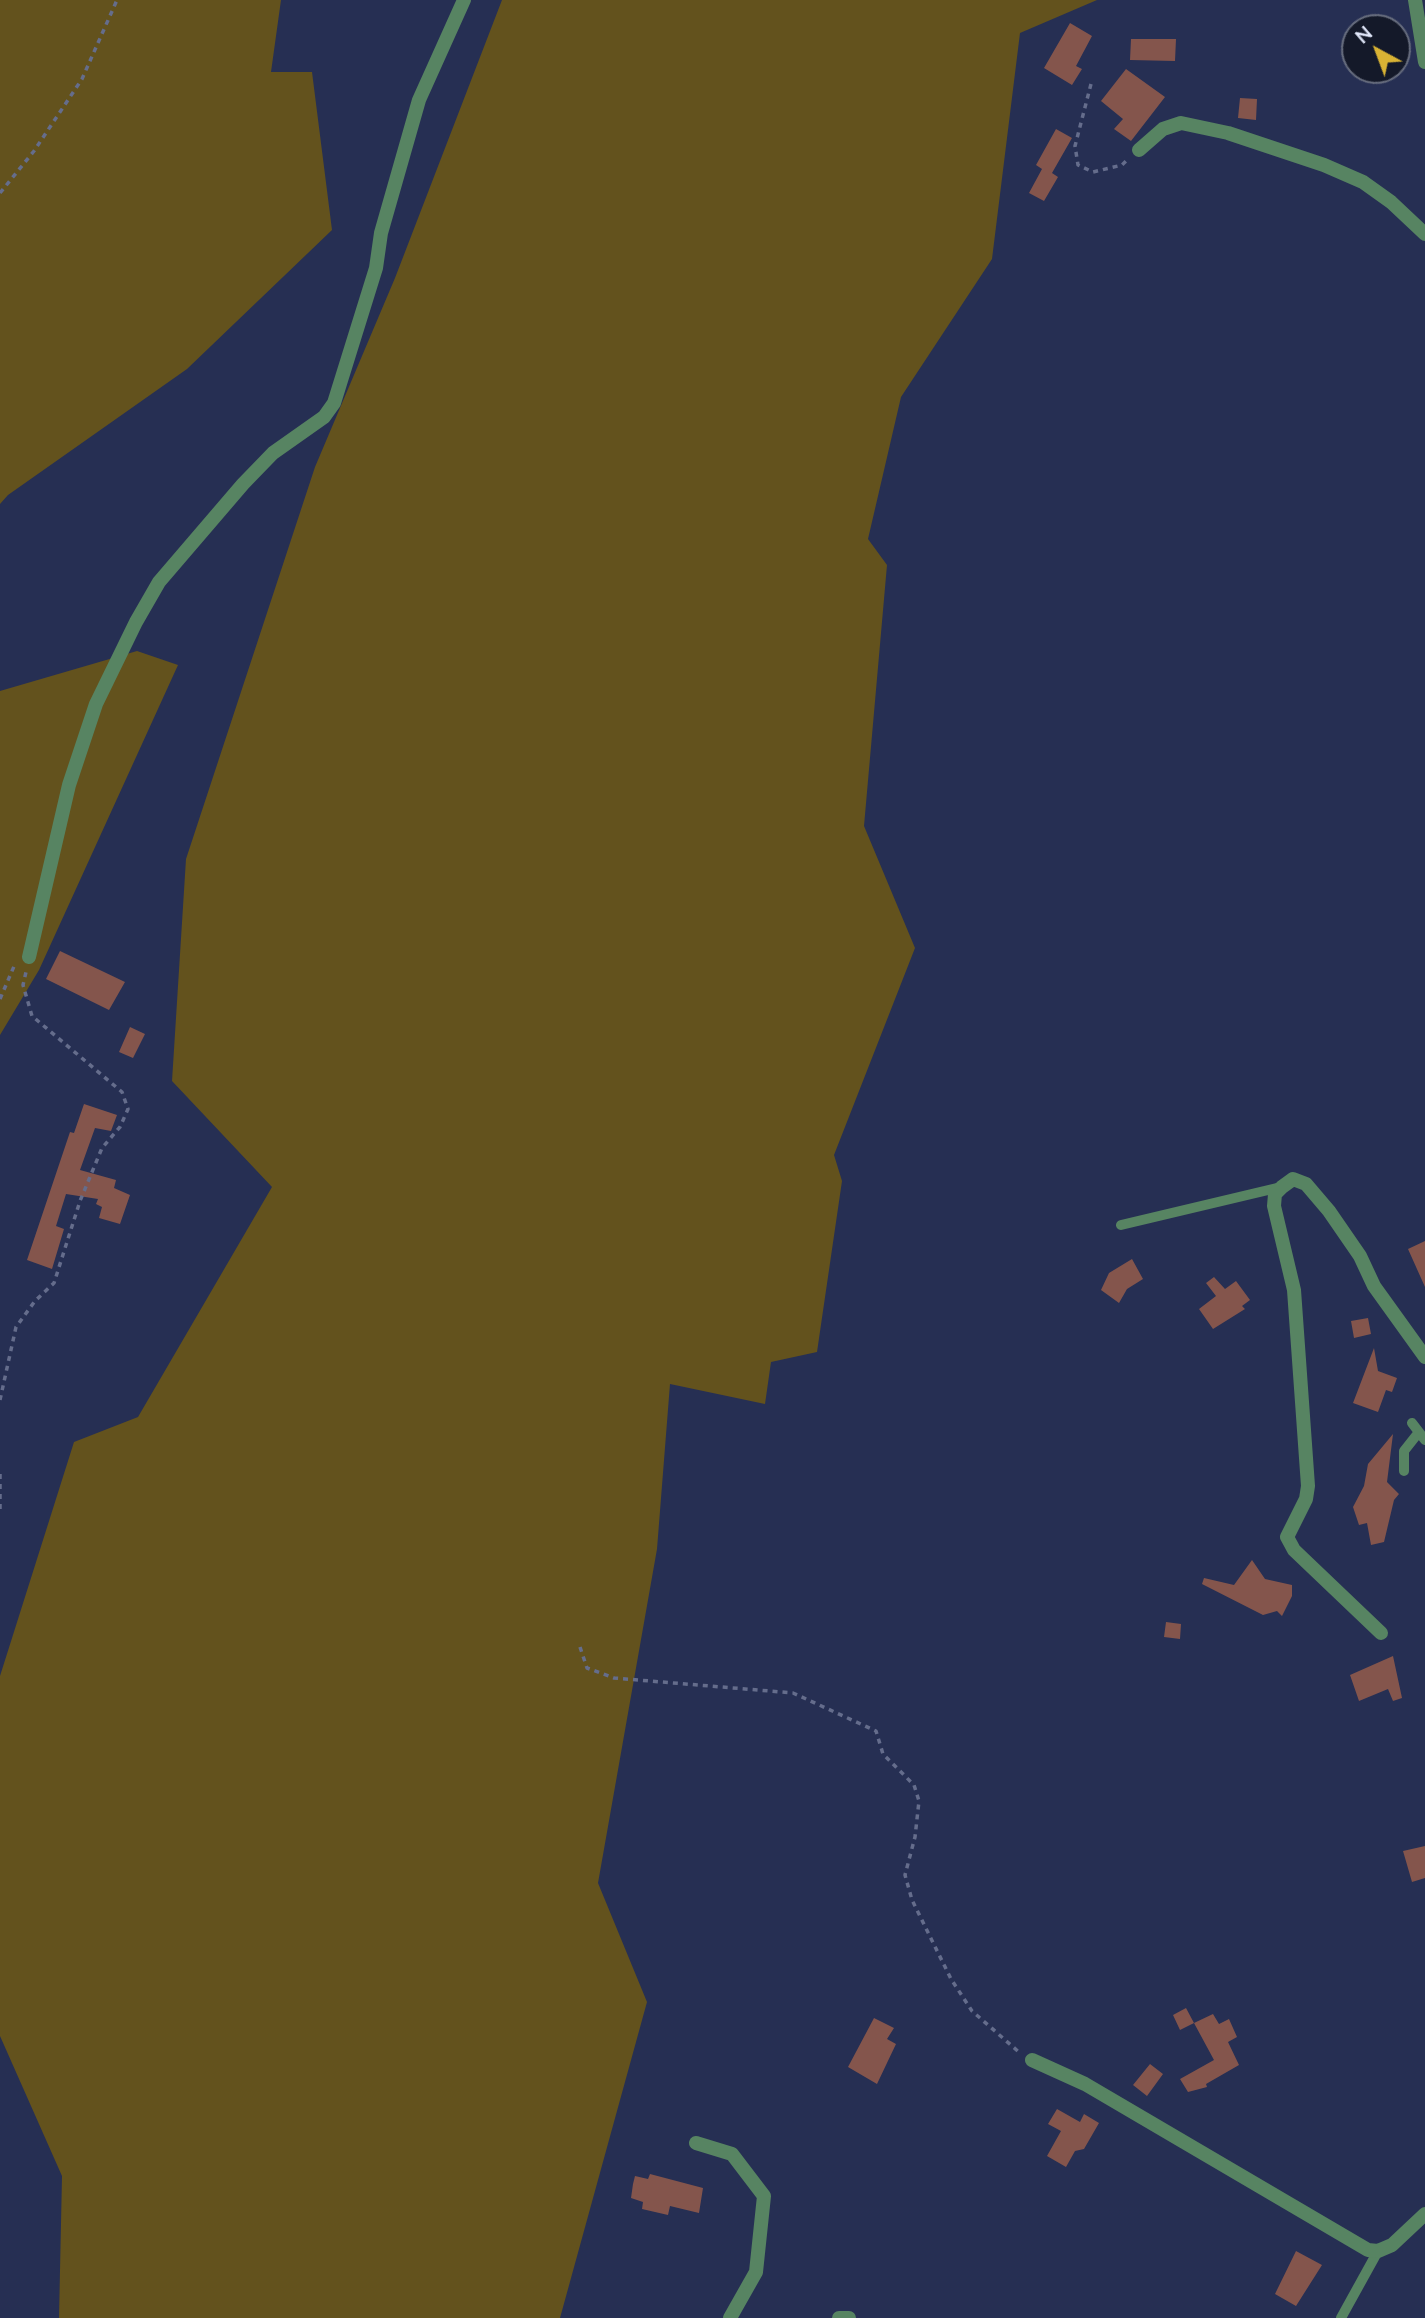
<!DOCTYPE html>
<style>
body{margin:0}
#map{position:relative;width:1425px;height:2318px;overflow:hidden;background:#262f53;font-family:Lato,sans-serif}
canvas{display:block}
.north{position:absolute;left:1341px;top:14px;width:70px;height:70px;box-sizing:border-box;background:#141929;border:2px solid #676d7e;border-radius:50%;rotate:319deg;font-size:19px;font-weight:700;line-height:28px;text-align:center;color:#e4eafd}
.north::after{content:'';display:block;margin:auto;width:24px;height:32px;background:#d9b334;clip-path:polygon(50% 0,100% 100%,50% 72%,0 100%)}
</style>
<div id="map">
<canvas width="1425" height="2318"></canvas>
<div class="north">N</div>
</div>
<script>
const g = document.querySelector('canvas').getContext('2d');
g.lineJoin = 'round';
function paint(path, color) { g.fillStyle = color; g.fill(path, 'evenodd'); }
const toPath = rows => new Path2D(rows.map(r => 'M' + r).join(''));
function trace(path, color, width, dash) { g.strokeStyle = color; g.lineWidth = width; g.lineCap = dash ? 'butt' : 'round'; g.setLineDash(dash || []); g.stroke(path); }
paint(toPath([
 [0,0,281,0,271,72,312,72,332,230,187,369,8,495,0,504],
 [502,0,1097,0,1020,33,992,259,901,397,868,539,887,565,864,826,915,948,834,1155,842,1181,817,1352,771,1362,765,1404,670,1384,657,1549,598,1883,647,2002,560,2318,59,2318,62,2176,0,2036,0,1676,74,1442,138,1417,272,1187,172,1081,186,859,315,467,395,278],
 [137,651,178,665,39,970,0,1035,0,691]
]), '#63521d');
paint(toPath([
 [1070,23,1092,36,1076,66,1082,69,1072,85,1044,68],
 [1131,39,1176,39,1175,61,1130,60],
 [1126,69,1165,97,1131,141,1114,129,1123,119,1101,101],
 [1240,98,1257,99,1256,120,1238,118],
 [1056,129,1072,138,1052,173,1058,177,1044,201,1029,193,1042,169,1036,165],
 [60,951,125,982,109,1010,46,979],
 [130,1027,145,1034,133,1058,119,1052],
 [84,1104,117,1115,111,1131,95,1128,80,1170,116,1180,114,1188,130,1195,120,1224,99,1218,102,1207,96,1204,98,1199,66,1194,56,1226,64,1229,52,1269,27,1260,70,1132,74,1133],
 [1425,1241,1425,1287,1408,1249],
 [1132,1259,1143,1279,1127,1289,1119,1303,1101,1290,1109,1273],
 [1214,1277,1225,1289,1236,1281,1250,1300,1242,1306,1245,1309,1213,1329,1199,1309,1216,1296,1206,1283],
 [1368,1318,1371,1334,1354,1338,1351,1321],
 [1374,1348,1378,1371,1397,1378,1392,1392,1386,1390,1378,1412,1353,1403],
 [1393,1434,1387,1482,1399,1494,1394,1500,1384,1542,1371,1545,1367,1523,1359,1525,1353,1507,1364,1486,1368,1464],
 [1252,1560,1265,1579,1292,1585,1292,1596,1282,1616,1277,1611,1263,1615,1202,1584,1204,1578,1234,1585],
 [1166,1622,1181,1624,1180,1639,1164,1637],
 [1393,1656,1402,1698,1393,1701,1388,1689,1359,1701,1350,1675],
 [1425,1846,1425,1878,1412,1882,1403,1851],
 [1186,2008,1194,2023,1180,2030,1173,2015],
 [1213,2014,1219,2024,1229,2019,1237,2037,1228,2042,1239,2065,1206,2084,1207,2087,1188,2092,1180,2079,1214,2060,1194,2023],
 [874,2018,894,2028,887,2039,896,2044,877,2084,848,2067],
 [1150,2064,1163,2074,1147,2096,1133,2085],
 [1057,2109,1080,2122,1084,2114,1099,2123,1084,2149,1075,2151,1066,2167,1047,2156,1061,2131,1048,2124],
 [650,2174,703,2188,699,2213,670,2206,668,2215,642,2209,643,2202,631,2198,633,2184,635,2176,648,2179],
 [1296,2251,1322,2265,1296,2306,1275,2294]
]), '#84554c');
trace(toPath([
 [1091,84,1075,146,1078,165,1093,172,1122,165,1128,159],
 [0,193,34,151,82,79,117,0],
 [0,999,15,964],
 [0,1400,16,1327,35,1301,54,1283,80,1201,102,1148,120,1127,128,1109,122,1092,32,1016,23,985,26,972],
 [0,1474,0,1512],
 [580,1647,587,1668,614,1678,793,1693,876,1731,883,1754,914,1785,919,1801,915,1837,905,1875,912,1900,951,1979,972,2011,1020,2053]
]), '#656d8c', 3.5, [5, 5]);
trace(toPath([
 [1121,1225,1281,1187],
 [1412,1423,1425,1440],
 [1404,1471,1404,1451,1419,1432],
 [1341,2318,1378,2251]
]), '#578462', 10);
trace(toPath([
 [1415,0,1425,62],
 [1139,150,1163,129,1181,123,1228,133,1324,165,1363,182,1391,202,1425,234],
 [29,957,69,785,96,704,136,622,159,582,243,484,273,453,324,417,334,403,376,268,381,233,419,100,464,0],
 [1381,1633,1294,1550,1287,1537,1306,1499,1308,1486,1294,1290,1274,1206,1275,1194,1282,1187,1293,1179,1306,1184,1329,1211,1360,1256,1374,1286,1425,1357],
 [1032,2060,1085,2084,1368,2250,1378,2251,1392,2245,1425,2214],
 [696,2143,732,2154,764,2196,756,2272,730,2318],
 [839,2318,849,2318]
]), '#578462', 14);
</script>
